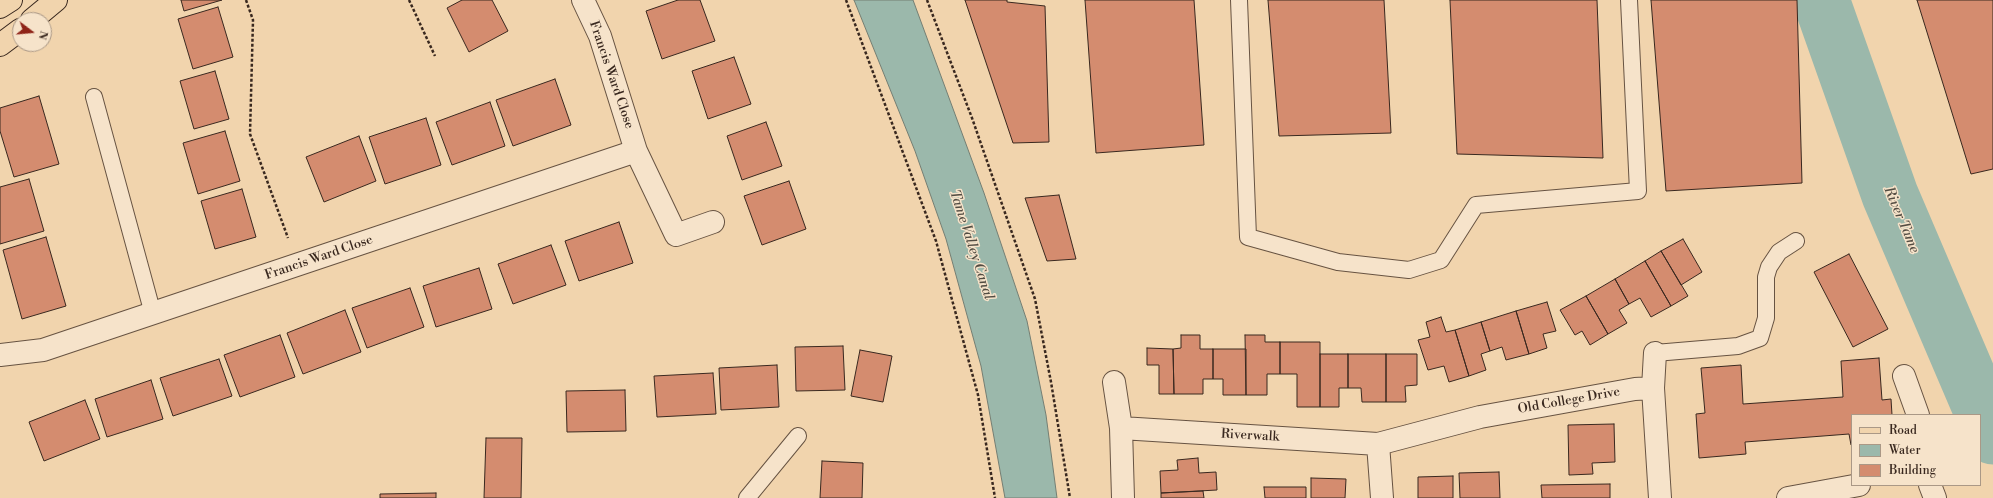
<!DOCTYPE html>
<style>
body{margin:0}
#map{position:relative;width:1993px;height:498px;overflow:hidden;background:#f1d4ad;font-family:"Libre Bodoni",serif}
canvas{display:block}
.legend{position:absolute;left:1851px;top:414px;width:130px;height:72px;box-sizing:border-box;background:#f6e3ca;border:1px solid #aa9886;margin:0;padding:5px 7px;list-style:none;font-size:12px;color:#39281f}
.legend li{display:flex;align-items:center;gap:8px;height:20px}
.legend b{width:20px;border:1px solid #aa9886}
.north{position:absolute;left:12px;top:12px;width:40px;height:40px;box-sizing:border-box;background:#f6e3ca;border:1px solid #aa9886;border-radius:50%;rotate:106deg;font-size:11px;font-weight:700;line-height:16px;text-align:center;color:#39281f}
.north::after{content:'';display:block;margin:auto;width:14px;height:18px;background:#8f2418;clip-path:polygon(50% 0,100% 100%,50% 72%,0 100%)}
</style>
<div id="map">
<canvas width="1993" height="498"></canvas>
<ul class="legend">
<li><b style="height:5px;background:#f1d4ad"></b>Road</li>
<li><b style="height:11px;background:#9bb8ab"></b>Water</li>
<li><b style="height:11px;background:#d48c6f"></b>Building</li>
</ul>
<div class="north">N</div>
</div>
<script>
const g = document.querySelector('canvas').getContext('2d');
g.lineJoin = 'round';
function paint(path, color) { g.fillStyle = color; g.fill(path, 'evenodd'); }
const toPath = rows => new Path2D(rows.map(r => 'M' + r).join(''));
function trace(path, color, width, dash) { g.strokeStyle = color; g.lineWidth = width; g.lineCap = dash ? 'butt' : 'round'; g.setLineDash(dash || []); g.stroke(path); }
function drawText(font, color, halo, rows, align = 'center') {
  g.font = font + ' "Libre Bodoni",serif'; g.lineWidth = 3; g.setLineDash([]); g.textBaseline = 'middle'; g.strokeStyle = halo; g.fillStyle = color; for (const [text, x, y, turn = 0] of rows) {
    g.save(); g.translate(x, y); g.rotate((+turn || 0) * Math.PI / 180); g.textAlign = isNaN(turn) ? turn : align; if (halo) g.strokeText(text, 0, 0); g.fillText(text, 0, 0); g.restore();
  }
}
const water = toPath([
 [854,0,913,0,984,193,1027,321,1046,415,1057,498,1005,498,981,366,946,239,915,151,854,0]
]);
paint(water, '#9bb8ab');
trace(water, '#747e73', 1);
trace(toPath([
 [1821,0,1890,195,1993,436]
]), '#9bb8ab', 57);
const building = toPath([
 [181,0,222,0,184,11,181,0],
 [462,0,492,0,508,31,469,52,447,8,462,0],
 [678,0,700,0,715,41,662,59,646,11,678,0],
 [965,0,1007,0,1007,2,1045,6,1049,142,1013,143,965,0],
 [1085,0,1194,0,1204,145,1096,153,1085,0],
 [1268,0,1384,0,1391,133,1279,136,1268,0],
 [1450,0,1597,0,1603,158,1457,154,1450,0],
 [1651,0,1797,0,1802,183,1666,191,1651,0],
 [1917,0,1993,0,1993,169,1971,174,1917,0],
 [218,7,233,57,193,69,178,19,218,7],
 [734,57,751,104,708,119,692,71,734,57],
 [215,71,229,119,194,129,180,81,215,71],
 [555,79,571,125,513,146,496,100,555,79],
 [39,96,59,164,14,177,0,131,0,108,39,96],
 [490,102,505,146,452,165,436,122,490,102],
 [426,118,441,165,385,184,369,137,426,118],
 [766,122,782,166,742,180,727,136,766,122],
 [225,131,240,181,198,194,183,143,225,131],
 [359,136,376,181,324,202,306,157,359,136],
 [29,179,44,231,0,244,0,187,29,179],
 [789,181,806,229,762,245,744,196,789,181],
 [242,189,256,237,215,249,201,201,242,189],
 [1059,195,1076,259,1047,261,1025,198,1059,195],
 [619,222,633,263,579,281,565,241,619,222],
 [46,237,66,306,22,319,3,250,46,237],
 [1683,239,1702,272,1681,285,1661,251,1683,239],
 [551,245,566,285,513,304,498,264,551,245],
 [1661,251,1688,296,1671,306,1645,261,1661,251],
 [1849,254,1888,329,1853,347,1814,272,1849,254],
 [1645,261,1671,306,1651,317,1640,298,1629,304,1615,279,1645,261],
 [479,268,492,309,436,327,423,286,479,268],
 [1615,279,1629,304,1619,310,1627,323,1608,334,1586,296,1615,279],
 [410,288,424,327,367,348,352,308,410,288],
 [1586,296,1608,334,1590,345,1582,331,1575,335,1560,310,1586,296],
 [1547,302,1556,331,1543,334,1547,348,1529,354,1516,311,1547,302],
 [345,310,361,352,303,374,287,333,345,310],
 [1516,311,1529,354,1506,360,1502,347,1490,351,1481,322,1516,311],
 [1441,317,1446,332,1455,330,1469,376,1449,382,1444,366,1428,370,1418,340,1430,337,1426,322,1441,317],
 [1481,322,1490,351,1481,354,1486,370,1469,376,1455,330,1481,322],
 [280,335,295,377,240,397,224,355,280,335],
 [1181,335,1200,335,1200,349,1213,349,1213,379,1203,379,1203,394,1174,394,1173,349,1181,348,1181,335],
 [1245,335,1265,335,1265,342,1280,342,1280,374,1267,374,1267,395,1246,395,1245,335],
 [1280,342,1320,342,1320,407,1297,407,1297,374,1280,374,1280,342],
 [843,346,845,390,796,391,795,347,843,346],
 [1147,348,1173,349,1174,394,1159,394,1159,365,1147,365,1147,348],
 [1213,349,1246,349,1246,395,1223,395,1223,379,1213,379,1213,349],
 [860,350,892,356,883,402,851,396,860,350],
 [1320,354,1348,354,1348,388,1339,388,1339,407,1320,407,1320,354],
 [1348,354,1386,354,1386,402,1362,402,1361,388,1348,388,1348,354],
 [1386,354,1417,354,1417,385,1405,386,1406,402,1386,402,1386,354],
 [1879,358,1882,400,1891,399,1892,415,1852,415,1852,445,1851,445,1849,434,1745,442,1746,454,1699,458,1696,414,1705,413,1701,368,1741,365,1743,404,1843,397,1841,361,1879,358],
 [219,359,232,396,173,416,160,378,219,359],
 [777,365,779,407,721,410,719,368,777,365],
 [713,373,716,414,657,417,654,376,713,373],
 [151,380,163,419,107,437,95,399,151,380],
 [625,390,626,431,567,432,566,391,625,390],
 [85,400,100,439,44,461,29,422,85,400],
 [1614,424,1615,462,1592,463,1593,474,1569,475,1568,425,1614,424],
 [486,438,522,438,521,498,484,498,486,438],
 [1198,458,1199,473,1216,472,1217,490,1161,493,1160,471,1178,470,1177,460,1198,458],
 [822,461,863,463,862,498,820,498,822,461],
 [1499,472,1500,498,1460,498,1459,473,1499,472],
 [1453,476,1453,498,1418,498,1418,477,1453,476],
 [1311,478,1346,479,1345,498,1311,498,1311,478],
 [1610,484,1610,498,1542,498,1541,485,1610,484],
 [1264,487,1306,487,1306,498,1265,498,1264,487],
 [1203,491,1204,498,1161,498,1161,493,1203,491],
 [436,493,436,498,380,498,380,494,436,493]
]);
paint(building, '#d48c6f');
trace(building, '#39281f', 1);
const lane = toPath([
 [1239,0,1248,237,1338,262,1409,270,1441,260,1476,205,1638,191,1629,0],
 [94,97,153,314],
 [1655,353,1738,346,1760,338,1766,318,1766,277,1769,267,1779,252,1796,241],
 [747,498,798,436]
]);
const street = toPath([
 [583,0,600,36,636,151],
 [0,355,43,350,636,151,676,235,713,222],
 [1904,376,1918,415],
 [1114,382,1121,428,1123,498],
 [1653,388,1655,353],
 [1121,428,1378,444,1480,417,1635,389,1653,388,1660,498],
 [1378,444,1382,498],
 [1930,485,1935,498],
 [1788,498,1859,485]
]);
const primary = toPath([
 [0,7,11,0],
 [32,20,56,0],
 [0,45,20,30]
]);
trace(lane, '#675342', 18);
trace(street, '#675342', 24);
trace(primary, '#39281f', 24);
trace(toPath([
 [246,0,253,20,250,134,288,238],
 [409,0,435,56],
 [846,0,936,241,978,395,995,498],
 [927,0,972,118,1035,299,1051,382,1070,498]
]), '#39281f', 2.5, [3, 2]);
trace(lane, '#f6e3ca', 16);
trace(street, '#f6e3ca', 22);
trace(primary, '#f1d4ad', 22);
drawText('13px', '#39281f', '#f6e3ca', [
 ["Francis Ward Close",611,75,71],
 ["Francis Ward Close",319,258,-19],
 ["Old College Drive",1569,401,-10],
 ["Riverwalk",1250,436,3]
]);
drawText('italic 14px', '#524c42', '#f6e3ca', [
 ["River Tame",1901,220,67],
 ["Tame Valley Canal",971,245,72]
]);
</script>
